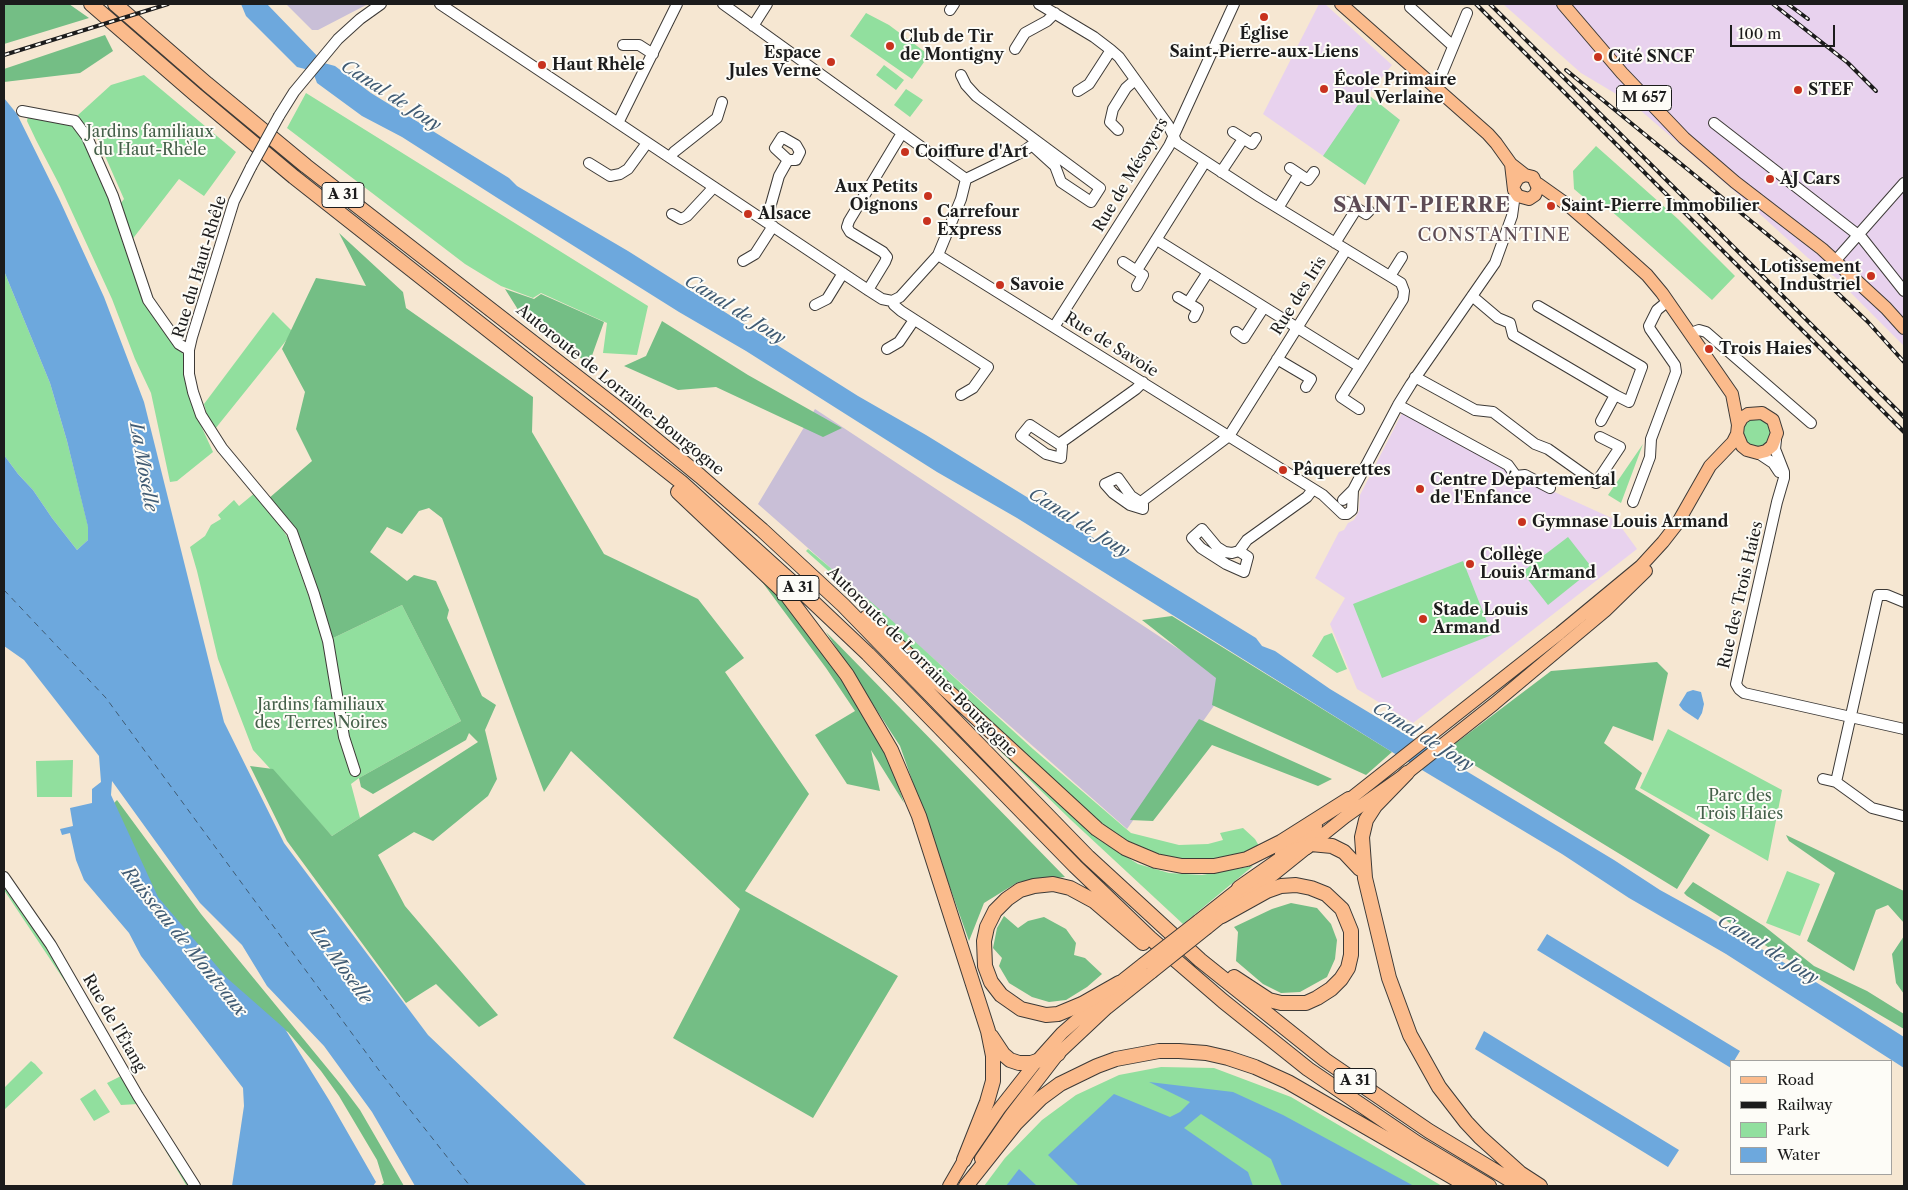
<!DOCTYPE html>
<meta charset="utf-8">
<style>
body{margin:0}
#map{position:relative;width:1908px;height:1190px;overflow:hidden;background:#f6e7d2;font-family:"Libre Caslon Text",serif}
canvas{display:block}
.frame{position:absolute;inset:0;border:5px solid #1c1c1c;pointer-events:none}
.legend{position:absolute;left:1730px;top:1060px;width:162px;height:115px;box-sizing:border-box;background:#fdfcf7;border:1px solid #a3a29f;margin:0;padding:6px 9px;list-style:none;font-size:15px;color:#1c1c1c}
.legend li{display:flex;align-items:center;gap:10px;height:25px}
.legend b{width:25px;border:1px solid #a3a29f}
.scale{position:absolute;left:1730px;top:25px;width:105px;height:22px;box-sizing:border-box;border:2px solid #1c1c1c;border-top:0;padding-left:6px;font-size:15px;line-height:18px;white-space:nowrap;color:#1c1c1c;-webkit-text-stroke:4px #fdfcf7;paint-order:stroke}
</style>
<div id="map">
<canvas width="1908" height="1190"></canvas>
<div class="frame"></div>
<ul class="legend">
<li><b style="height:6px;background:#fbbb8c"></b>Road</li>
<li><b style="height:6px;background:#1c1c1c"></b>Railway</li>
<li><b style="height:14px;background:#91df9e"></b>Park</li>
<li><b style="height:14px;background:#6da8dd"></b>Water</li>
</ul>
<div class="scale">100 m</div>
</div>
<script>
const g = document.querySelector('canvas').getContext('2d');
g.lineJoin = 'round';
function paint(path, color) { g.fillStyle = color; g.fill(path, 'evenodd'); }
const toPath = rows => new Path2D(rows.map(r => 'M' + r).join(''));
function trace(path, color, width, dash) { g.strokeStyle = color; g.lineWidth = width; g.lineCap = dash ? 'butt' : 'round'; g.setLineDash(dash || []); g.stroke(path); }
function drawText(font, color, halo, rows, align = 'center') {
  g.font = font + ' "Libre Caslon Text",serif'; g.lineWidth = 4; g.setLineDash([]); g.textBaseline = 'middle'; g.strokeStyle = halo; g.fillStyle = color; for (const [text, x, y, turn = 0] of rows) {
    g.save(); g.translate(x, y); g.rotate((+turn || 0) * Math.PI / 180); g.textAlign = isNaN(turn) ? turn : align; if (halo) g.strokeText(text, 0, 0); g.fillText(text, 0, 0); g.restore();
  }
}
paint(toPath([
 [1319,4,1325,4,1392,65,1368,95,1400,120,1365,185,1263,114],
 [1503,4,1904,4,1904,346,1835,277,1808,258,1739,195,1633,104,1581,73],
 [1403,411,1539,485,1616,520,1637,549,1413,723,1357,689,1330,624,1345,598,1315,578,1339,532,1344,530,1348,523,1354,520,1359,511,1360,495]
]), '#e8d2ee');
paint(toPath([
 [286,4,381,4,373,9,368,4,318,30,312,30],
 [815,409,1230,683,1127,829,758,504]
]), '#c9bfd7');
paint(toPath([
 [866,13,889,25,929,55,912,79,850,36],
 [884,65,904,80,896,90,876,75],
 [144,75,236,152,204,196,179,179,131,241,118,207,124,199,95,133,92,130,88,133,78,115,111,85],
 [906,89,923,100,910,117,894,105],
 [306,93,648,306,637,355,603,353,607,323,541,293,533,298,501,286,465,264,287,128],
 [1366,93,1400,120,1365,185,1323,156],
 [28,116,74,124,95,162,148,307,183,354,186,380,198,419,213,452,177,481,170,482,151,393,135,359,112,299,60,186,36,140,27,121],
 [1596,146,1678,219,1735,276,1712,300,1600,201,1594,206,1574,189,1573,171],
 [4,271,50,383,67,441,88,526,88,540,77,550,52,518,33,490,18,474,4,455],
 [273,312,293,332,215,429,209,422,204,404],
 '1741 432a15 15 0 1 1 30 0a15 15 0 1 1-30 0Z',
 [1643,444,1621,503,1608,495],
 [256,492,272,513,288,538,319,625,329,640,402,605,461,721,359,778,351,784,360,818,332,836,253,750,218,659,197,571,190,547,205,536,211,525,221,519,218,515,234,500,239,506],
 [1568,537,1593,569,1548,605,1522,572],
 [808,549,877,607,1033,749,1131,833,1179,845,1208,844,1223,840,1220,833,1243,828,1255,839,1259,846,1243,854,1200,860,1174,858,1147,851,1129,844,1095,818,852,592,806,551],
 [1463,561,1492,635,1382,678,1353,604],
 [1332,633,1347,669,1337,673,1312,656,1324,636],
 [1668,729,1782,790,1768,861,1640,788],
 [1003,751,1098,839,1138,864,1169,873,1202,875,1253,866,1183,924,1071,820,1001,752],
 [73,760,72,797,37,797,36,761],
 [1787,871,1820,884,1800,936,1766,923],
 [4,877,51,945,86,1013,4,890],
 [31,1061,35,1064,43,1073,4,1110,4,1088],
 [1161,1067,1214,1068,1291,1097,1442,1186,984,1186,1005,1158,1042,1120,1076,1095,1119,1075],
 [121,1076,195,1186,184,1186,186,1185,138,1104,121,1105,107,1083],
 [95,1089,110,1112,94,1121,80,1099]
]), '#91df9e');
paint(toPath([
 [4,4,69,4,89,18,4,44],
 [105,35,113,51,80,73,4,82,4,69],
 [339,233,403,292,406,308,533,397,532,432,604,554,698,599,744,658,725,672,809,794,745,891,898,976,813,1118,673,1038,740,909,571,751,544,792,442,518,429,508,419,511,402,534,387,527,370,552,407,581,414,575,436,581,449,610,447,618,482,696,496,705,485,730,497,779,488,796,433,841,414,832,378,855,405,906,498,1015,479,1027,436,984,406,1003,287,841,250,766,273,769,332,836,478,742,469,733,466,740,373,794,361,787,359,778,461,721,402,605,329,640,296,540,268,499,312,461,296,429,305,392,282,349,316,278,366,286],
 [505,289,534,299,541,294,604,322,589,364,522,316],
 [662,321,748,375,842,428,823,437,716,387,678,390,624,366,646,356],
 [754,571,787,603,841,672,887,753,904,803,871,750,880,791,847,784,815,735,855,711,826,668],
 [1172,616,1392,752,1366,775,1212,705,1216,678,1142,620],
 [826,632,1065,877,1018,882,984,903,969,941,900,746],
 [1657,662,1668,673,1653,741,1613,726,1604,743,1642,773,1635,789,1710,835,1677,889,1448,749,1551,671],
 [1199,719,1332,779,1318,786,1212,745,1153,821,1130,820],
 [117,800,201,914,342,1086,360,1110,404,1186,380,1186,384,1183,377,1160,339,1096,321,1071,288,1032,231,997,156,921,113,804],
 [1786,835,1904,891,1904,923,1888,905,1876,910,1854,971,1807,941,1835,873,1789,841],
 [1693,882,1764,926,1814,966,1867,991,1904,1014,1904,1029,1822,981,1687,896,1684,893],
 [1291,903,1317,908,1331,924,1337,940,1335,959,1327,977,1300,992,1281,993,1263,984,1236,961,1238,932,1234,927,1272,909],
 [1004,916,1018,928,1028,921,1044,917,1066,929,1076,943,1074,955,1085,958,1102,974,1087,987,1066,1000,1049,1002,1032,997,1009,983,999,966,1002,958,993,948,997,928],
 [1904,936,1904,994,1896,983,1892,954]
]), '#74be85');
paint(toPath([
 [241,4,267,4,324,63,335,66,371,93,509,178,517,186,628,251,858,396,926,435,1256,638,1262,646,1275,651,1330,689,1614,860,1660,890,1709,917,1855,1006,1904,1037,1904,1068,1726,954,1629,898,1562,854,1392,752,1017,518,937,472,746,351,679,312,499,199,402,137,362,116,317,83,314,75,305,69,297,67,246,16],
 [4,98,17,114,60,201,104,297,144,402,224,722,284,843,428,1035,587,1186,415,1186,372,1112,324,1046,267,986,242,945,200,903,112,781,111,795,158,897,227,978,285,1029,329,1100,376,1182,373,1186,232,1186,244,1106,243,1088,141,956,129,933,84,880,76,860,70,833,62,835,60,829,73,826,70,808,92,803,92,789,101,782,99,756,24,660,4,646,4,455,18,474,33,490,52,518,77,550,88,540,88,527,67,441,50,383,4,271],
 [1693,690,1701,692,1704,704,1702,713,1698,720,1683,710,1679,705,1687,692],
 [1547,934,1740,1051,1734,1061,1732,1061,1731,1068,1537,950],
 [1484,1031,1679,1150,1668,1167,1475,1049],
 [1149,1082,1233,1092,1283,1115,1414,1186,1282,1186,1271,1159,1201,1114,1184,1128,1248,1172,1253,1186,1079,1186,1048,1155,1114,1094,1170,1117,1180,1112,1190,1102],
 [1019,1169,1037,1186,1006,1186]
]), '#6da8dd');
trace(toPath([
 [4,590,106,698,381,1073,470,1186]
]), '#405b73', 1, [6, 5]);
const minor = toPath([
 [440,4,868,290,882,299,892,301],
 [723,4,966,179,961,199,938,255],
 [1039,4,1094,37,1111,50,1119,57,1168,125,1177,143,1260,197,1401,283,1404,291,1403,299,1341,397,1359,409],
 [1410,7,1453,46],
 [950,10,954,4],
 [753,26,767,4],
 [623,45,639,45,653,54],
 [1015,49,1025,33,1047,21,1055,13],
 [961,75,966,85,976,96,1100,188,1091,202,1061,182,1055,166,1033,146],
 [1433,85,1441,76,1467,13],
 [1078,91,1089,84,1111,50],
 [22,111,75,121,87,137,113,196,148,300,179,344,189,350],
 [279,116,294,92,338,39,360,19,381,4],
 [618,123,677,4],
 [1714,123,1862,238,1904,291],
 [1118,130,1110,122,1113,109,1126,88,1135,80],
 [1233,132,1252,144,1256,138],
 [782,137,796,145,800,152,796,160,788,160,775,148,782,137],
 [670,157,674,152,717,118,722,102],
 [589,163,610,176,620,174,628,169,647,143],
 [251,167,234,201,192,337,189,350,189,374,193,392,201,415,222,448,292,532,314,594,328,641,344,737,355,771],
 [1290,168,1308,180,1314,172],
 [1221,172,1243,139],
 [966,179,1024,151,1036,142],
 [1347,202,1366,214,1369,211],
 [1278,208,1299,174],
 [672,214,681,219,687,216,714,187],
 [766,222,779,176,788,160],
 [1157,240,1360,367],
 [1335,243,1357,208],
 [1836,260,1904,183],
 [743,261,755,254,773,226],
 [1123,262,1143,275,1137,286],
 [1137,270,1205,162],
 [1390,276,1402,257],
 [868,290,885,262,887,257,883,252,850,232,847,227,849,221,902,133],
 [1472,296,1498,318,1510,323,1513,335,1615,395],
 [1178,297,1198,309,1194,317],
 [892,301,900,297,938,255,1323,495,1343,514,1347,514,1352,510,1353,490],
 [892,301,894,305,901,311,988,367,973,388,961,395],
 [1188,303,1208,272],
 [815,305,827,299,843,273],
 [1538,306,1642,367,1629,402,1615,395,1601,421],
 [1054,327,1169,146,1234,4],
 [1236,332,1244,338,1264,307],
 [1691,333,1699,330,1706,332,1811,423],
 [887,349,899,342,914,320],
 [1277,359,1311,379,1306,387],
 [1415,377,1475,410,1493,412,1535,444,1548,449,1596,483,1620,447,1600,437],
 [1398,405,1508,465,1516,476,1525,475,1550,488],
 [1030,425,1062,446,1061,458,1046,454,1021,436,1030,425],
 [1776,440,1775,449,1784,472,1784,478,1777,502,1736,684,1739,689,1744,693,1904,729],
 [1059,444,1136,389,1143,382],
 [1758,453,1773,463,1779,472],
 [1118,478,1131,496,1143,504,1143,509,1130,505,1113,493,1105,484,1118,478],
 [1343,500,1353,490,1398,405,1411,384,1495,263,1512,216,1515,194],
 [1141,502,1229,436,1346,250],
 [1633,502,1650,457,1651,439,1676,372,1675,365,1650,329,1649,326,1657,310,1668,301],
 [1239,551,1248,557,1244,572,1226,564,1201,548,1192,538,1202,529,1217,547,1225,552,1232,553,1239,551,1247,540,1307,497,1313,489],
 [1823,779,1836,782,1872,808,1903,816],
 [1836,782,1878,595,1887,595,1904,602],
 [4,877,51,945,138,1096,195,1186]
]);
const major = toPath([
 [1341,4,1488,134,1496,143,1511,164,1525,175],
 [1563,4,1622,73,1684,138,1735,182,1822,249,1886,308,1904,328],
 [1511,164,1514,190,1518,196,1529,199,1535,195,1538,188,1533,177,1525,175,1518,178,1514,185],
 [1538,184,1569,206,1608,240,1647,275,1662,293,1732,394,1738,425],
 [1341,806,1560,633,1641,566,1663,542,1677,524,1710,466,1733,442,1737,434,1738,425,1742,418,1748,414,1762,413,1773,420,1777,433,1772,446,1766,451,1758,453,1747,450,1742,446,1737,434],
 [1281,854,1316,826],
 [1198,921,1246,883],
 [1207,928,1345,817,1407,773,1494,704,1605,611,1646,571],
 [981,1159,1011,1115,1058,1054,1107,1008,1152,972],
 [949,1186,964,1160,999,1109,1036,1062,1062,1033,1119,983,1143,964]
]);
const highway = toPath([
 [91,4,196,95,294,177,681,482,794,584,868,654,1075,866,1150,938,1223,1001,1308,1069,1417,1143,1489,1186],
 [115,4,207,84,306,166,616,407,700,476,762,530,843,605,1088,857,1200,960,1325,1060,1429,1131,1520,1186],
 [678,492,786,594,847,675,891,750,919,816,988,1031,993,1056,993,1081,987,1102,964,1160],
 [867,617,1097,829,1125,848,1156,861,1182,866,1214,866,1247,859,1281,842,1349,799],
 [1407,773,1375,806,1366,820,1362,837,1365,878,1389,978,1410,1035,1439,1087,1466,1122,1480,1137,1520,1173,1540,1186],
 [1311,844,1332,846,1344,852,1360,869],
 [1239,888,1282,858,1294,851,1307,847],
 [1222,916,1267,891,1281,886,1296,885,1311,888,1326,894,1342,909,1351,931,1351,955,1348,968,1341,979,1331,989,1317,998,1306,1003,1281,1003,1269,1000,1234,977],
 [1119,983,1082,1004,1058,1014,1046,1015,1021,1009,1001,995,991,982,985,966,984,941,987,927,995,911,1007,899,1020,890,1034,886,1053,884,1070,888,1094,901,1143,943],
 [991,1036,1003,1054,1010,1060,1019,1063,1031,1063,1058,1054],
 [966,1186,1016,1123,1041,1098,1060,1084,1097,1066,1116,1059,1159,1051,1179,1051,1206,1053,1228,1058,1255,1067,1288,1082,1468,1186]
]);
trace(minor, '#3d3a37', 12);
trace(major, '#3d3a37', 14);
trace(highway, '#3d3a37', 16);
trace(minor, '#fff', 10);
trace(major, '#fbbb8c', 12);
trace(highway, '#fbbb8c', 14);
const rail = toPath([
 [1476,4,1904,432],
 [1490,4,1904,417],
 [1773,4,1848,63,1876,91],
 [1788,4,1808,19],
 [4,55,168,4],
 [1566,70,1828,284,1868,322,1904,362]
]);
trace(rail, '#1c1c1c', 4);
trace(rail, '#fdfcf7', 2, [5.5]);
const minorBridge = toPath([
 [251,167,279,116]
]);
const majorBridge = toPath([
 [1143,964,1198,921],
 [1152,972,1207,928]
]);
trace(minorBridge, '#3d3a37', 12, []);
trace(majorBridge, '#3d3a37', 14, []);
trace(minorBridge, '#fff', 10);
trace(majorBridge, '#fbbb8c', 12);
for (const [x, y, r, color] of [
 [1264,17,5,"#c8321e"],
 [890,46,5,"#c8321e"],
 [1598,57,5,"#c8321e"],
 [831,62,5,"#c8321e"],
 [542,65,5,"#c8321e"],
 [1324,89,5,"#c8321e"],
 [1798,90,5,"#c8321e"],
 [905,152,5,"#c8321e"],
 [1770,179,5,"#c8321e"],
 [928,196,5,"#c8321e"],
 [1551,206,5,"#c8321e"],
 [748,214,5,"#c8321e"],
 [927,221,5,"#c8321e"],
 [1871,276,5,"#c8321e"],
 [1000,285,5,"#c8321e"],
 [1709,349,5,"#c8321e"],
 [1283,470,5,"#c8321e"],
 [1420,489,5,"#c8321e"],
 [1522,522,5,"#c8321e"],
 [1470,564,5,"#c8321e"],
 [1423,619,5,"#c8321e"]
]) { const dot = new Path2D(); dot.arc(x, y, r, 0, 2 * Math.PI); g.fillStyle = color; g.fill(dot); trace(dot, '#fdfcf7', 2); }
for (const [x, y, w] of [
 [1644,98,55],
 [343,195,42],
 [798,588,42],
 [1355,1081,42]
]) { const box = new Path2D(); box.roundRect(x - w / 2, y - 12.5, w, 25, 4); g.fillStyle = '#fdfcf7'; g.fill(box); trace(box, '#1c1c1c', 1); }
drawText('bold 15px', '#1c1c1c', null, [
 ["M 657",1644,98],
 ["A 31",343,195],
 ["A 31",798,588],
 ["A 31",1355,1081]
]);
drawText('bold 16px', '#1c1c1c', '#fdfcf7', [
 ["Église",1264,34,"center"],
 ["Saint-Pierre-aux-Liens",1264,52,"center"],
 ["Club de Tir",900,37],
 ["de Montigny",900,55],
 ["Espace",821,53,"right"],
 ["Jules Verne",821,71,"right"],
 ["Cité SNCF",1608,57],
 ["Haut Rhèle",552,65],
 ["École Primaire",1334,80],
 ["Paul Verlaine",1334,98],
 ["STEF",1808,90],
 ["Coiffure d'Art",915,152],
 ["AJ Cars",1780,179],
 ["Aux Petits",918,187,"right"],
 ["Oignons",918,205,"right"],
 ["Saint-Pierre Immobilier",1561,206],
 ["Carrefour",937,212],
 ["Express",937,230],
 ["Alsace",758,214],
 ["Lotissement",1861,267,"right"],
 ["Industriel",1861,285,"right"],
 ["Savoie",1010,285],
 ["Trois Haies",1719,349],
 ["Pâquerettes",1293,470],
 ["Centre Départemental",1430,480],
 ["de l'Enfance",1430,498],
 ["Gymnase Louis Armand",1532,522],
 ["Collège",1480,555],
 ["Louis Armand",1480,573],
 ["Stade Louis",1433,610],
 ["Armand",1433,628]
], 'left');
drawText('16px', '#45604a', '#fdfcf7', [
 ["Jardins familiaux",150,132],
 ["du Haut-Rhèle",150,150],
 ["Jardins familiaux",321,705],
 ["des Terres Noires",321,723],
 ["Parc des",1740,796],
 ["Trois Haies",1740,814]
]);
drawText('16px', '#1c1c1c', '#fdfcf7', [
 ["Rue de Mésoyers",1131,175,-59],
 ["Rue du Haut-Rhêle",200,267,-73],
 ["Rue des Iris",1299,296,-58],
 ["Rue de Savoie",1111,345,32],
 ["Autoroute de Lorraine-Bourgogne",620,390,39],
 ["Rue des Trois Haies",1741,595,-77],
 ["Autoroute de Lorraine-Bourgogne",922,662,45],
 ["Rue de l'Étang",114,1023,60]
]);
drawText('italic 18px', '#405b73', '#fdfcf7', [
 ["Canal de Jouy",391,96,33],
 ["Canal de Jouy",735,310,32],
 ["La Moselle",143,467,80],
 ["Canal de Jouy",1079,523,32],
 ["Canal de Jouy",1423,737,32],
 ["Ruisseau de Montvaux",184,942,51],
 ["Canal de Jouy",1768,950,32],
 ["La Moselle",341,966,54]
]);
g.letterSpacing = '1px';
drawText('18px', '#5d4b55', '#fdfcf7', [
 ["CONSTANTINE",1494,236]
]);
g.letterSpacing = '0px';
g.letterSpacing = '1px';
drawText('bold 21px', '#5d4b55', '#fdfcf7', [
 ["SAINT-PIERRE",1422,206]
]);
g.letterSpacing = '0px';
</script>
